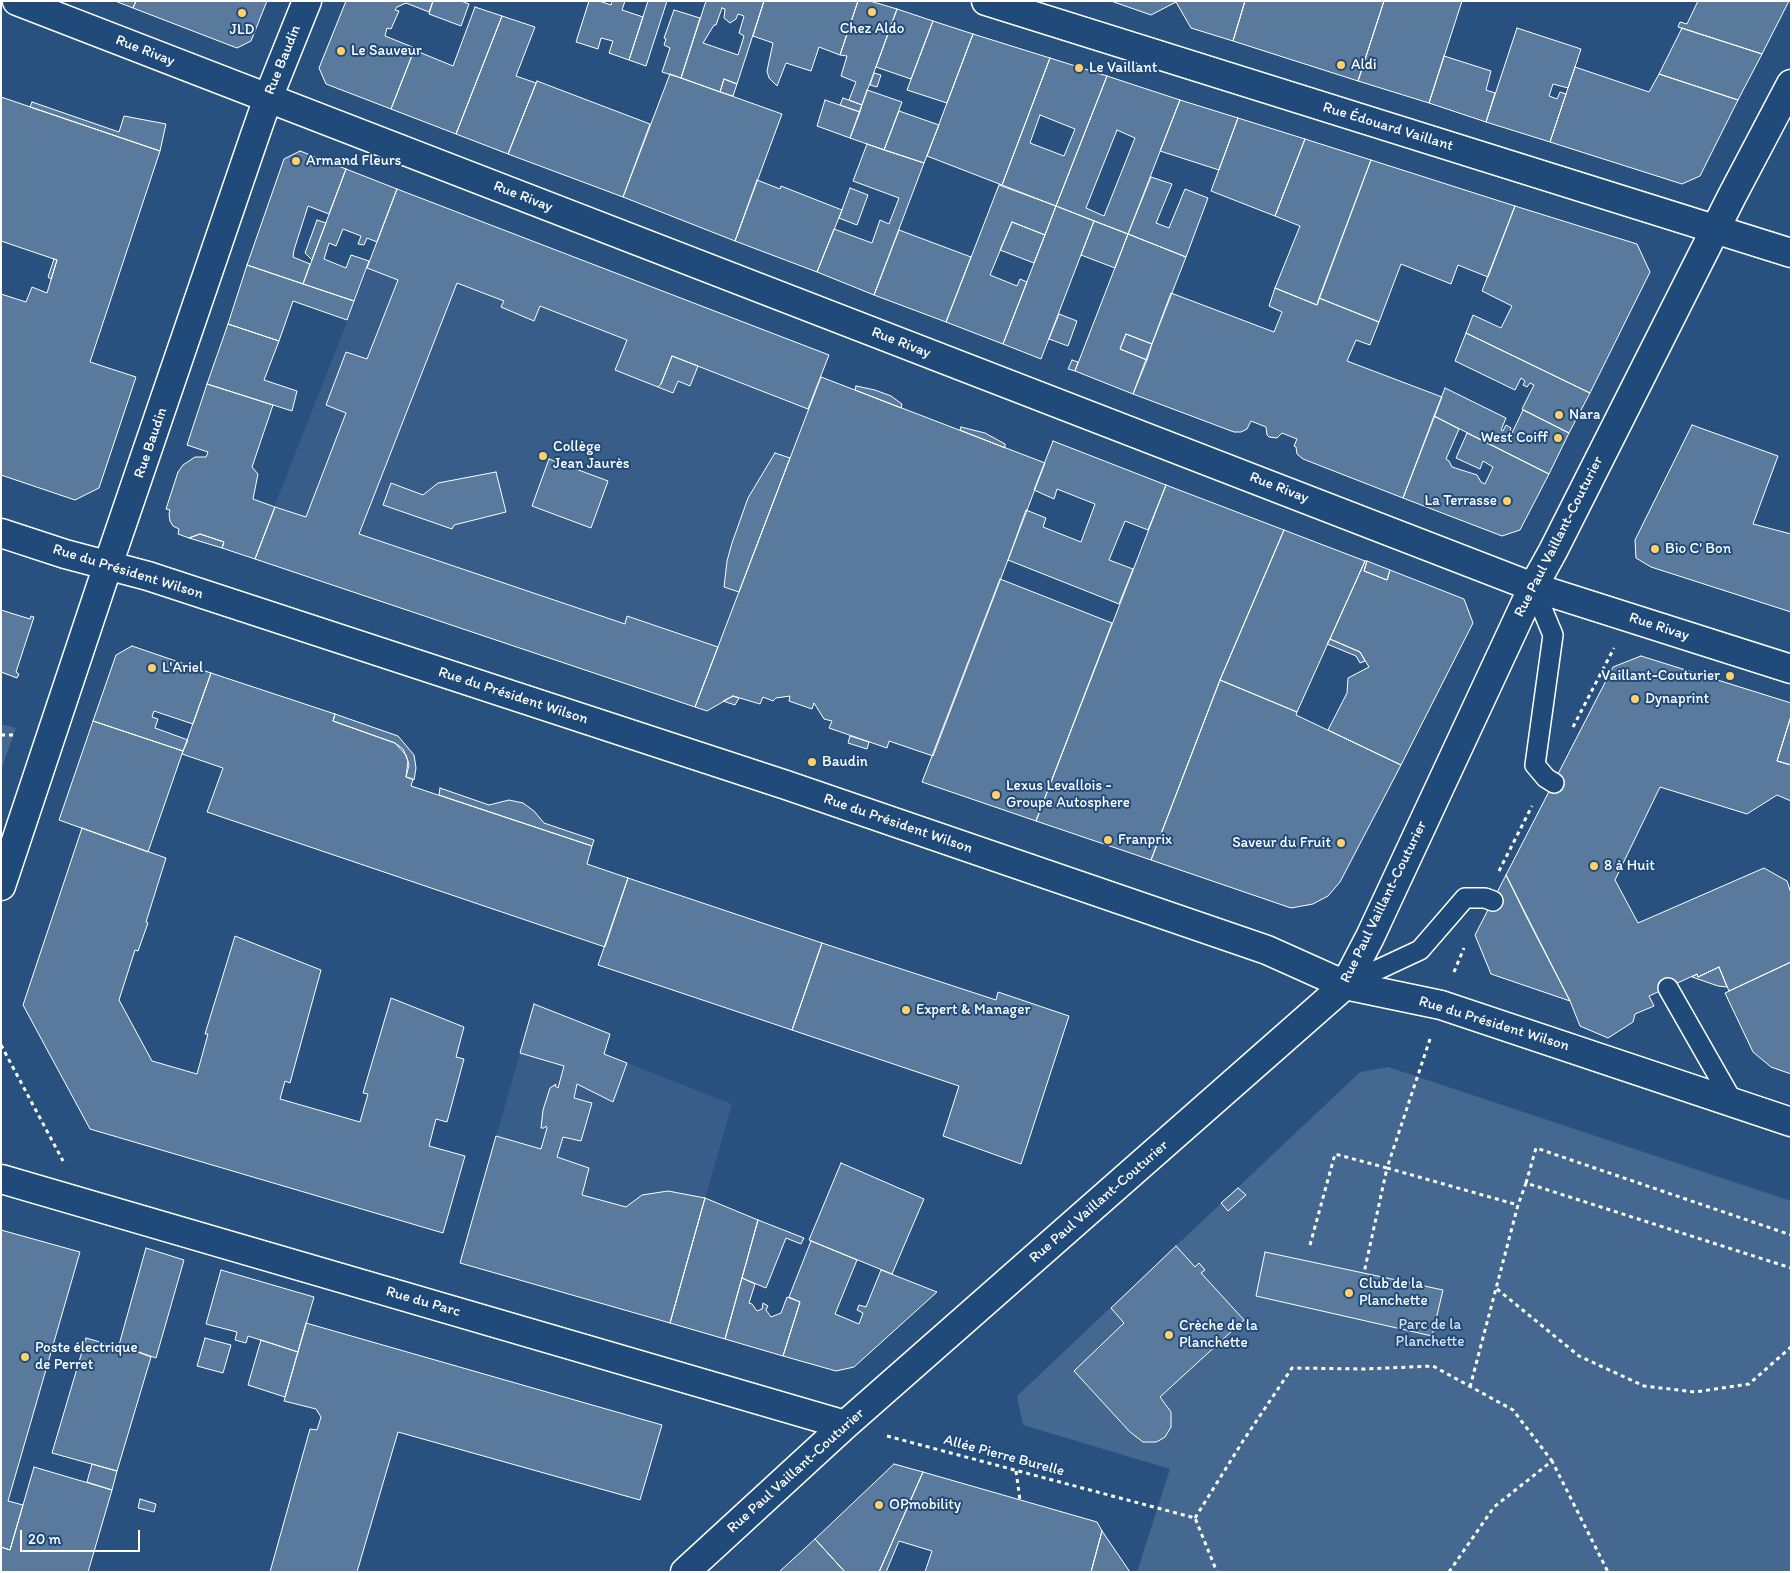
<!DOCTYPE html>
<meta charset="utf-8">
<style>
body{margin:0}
#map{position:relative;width:1792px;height:1573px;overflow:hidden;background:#28517f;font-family:Itim,sans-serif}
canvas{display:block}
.frame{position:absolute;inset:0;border:2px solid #fff;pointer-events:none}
.scale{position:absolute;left:20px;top:1530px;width:120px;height:22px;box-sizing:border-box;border:2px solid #fff;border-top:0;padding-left:6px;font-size:15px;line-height:18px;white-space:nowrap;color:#fff;-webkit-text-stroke:4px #1f4a7a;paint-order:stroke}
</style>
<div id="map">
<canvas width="1792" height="1573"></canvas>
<div class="frame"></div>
<div class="scale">20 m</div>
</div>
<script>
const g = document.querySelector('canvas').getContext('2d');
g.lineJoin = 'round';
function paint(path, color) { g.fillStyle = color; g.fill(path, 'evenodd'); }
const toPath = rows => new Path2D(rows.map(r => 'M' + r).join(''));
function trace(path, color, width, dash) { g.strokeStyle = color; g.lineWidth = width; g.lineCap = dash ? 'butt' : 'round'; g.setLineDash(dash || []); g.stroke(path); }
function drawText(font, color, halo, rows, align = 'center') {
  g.font = font + ' Itim,sans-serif'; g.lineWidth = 4; g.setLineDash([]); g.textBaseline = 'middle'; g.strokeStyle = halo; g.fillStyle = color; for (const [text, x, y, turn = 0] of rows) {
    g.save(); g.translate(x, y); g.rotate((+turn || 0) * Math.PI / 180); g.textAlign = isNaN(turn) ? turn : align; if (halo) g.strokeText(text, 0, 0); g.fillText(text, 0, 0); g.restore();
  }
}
paint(toPath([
 [399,190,829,354,697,708,254,558],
 [534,1004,610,1034,604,1054,732,1104,670,1323,460,1263]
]), '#375d88');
paint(toPath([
 [1,724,16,728,1,770],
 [1388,1067,1791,1201,1791,1572,1137,1572,1170,1469,1023,1425,1017,1396,1360,1072]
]), '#446890');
const building = toPath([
 [115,1,136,1,133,8,115,1],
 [136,1,267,1,251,41,237,48,133,8,136,1],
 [346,1,433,1,429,12,406,3,397,7,395,10,399,11,391,29,387,28,385,36,415,48,391,109,326,84,319,68,346,1],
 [433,1,461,1,469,4,461,26,429,14,433,1],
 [589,1,599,1,611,5,612,1,625,1,622,10,643,17,629,60,609,53,613,41,601,38,598,49,576,42,589,1],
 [648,1,667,1,646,66,629,60,648,1],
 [706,1,764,1,737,84,724,79,720,92,681,78,706,1],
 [722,8,725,9,724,18,730,23,736,19,738,14,744,16,739,33,744,36,738,55,703,43,714,25,716,25,722,8],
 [764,1,858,1,840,55,819,47,811,71,786,63,777,86,769,78,767,71,773,43,753,36,764,1],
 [858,1,870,1,897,9,862,105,849,100,856,82,841,76,847,56,840,55,858,1],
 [1111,1,1245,1,1233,41,1191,28,1176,2,1151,15,1111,1],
 [1245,1,1384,1,1358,81,1233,41,1245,1],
 [1384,1,1462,1,1429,103,1358,81,1384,1],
 [1698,1,1789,1,1762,54,1678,27,1680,22,1687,24,1698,1],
 [475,7,502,16,456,134,391,109,414,50,453,66,475,7],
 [897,9,933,21,911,79,876,67,897,9],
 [674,10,700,18,681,78,662,72,670,48,664,45,666,39,664,38,674,10],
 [502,16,535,27,516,76,536,83,508,154,456,134,502,16],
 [933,21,973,34,947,103,907,90,933,21],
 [1517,28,1581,49,1568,88,1553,84,1549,96,1557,99,1560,92,1566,94,1550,142,1486,122,1517,28],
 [1682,28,1762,54,1738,100,1659,74,1682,28],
 [973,34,1050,58,1002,185,927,156,973,34],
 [1444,56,1491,71,1486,90,1495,93,1486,122,1429,103,1444,56],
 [1050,58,1107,76,1056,206,1002,185,1050,58],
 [1040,115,1075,129,1064,156,1030,143,1040,115],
 [1575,67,1649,92,1659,74,1738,100,1700,176,1682,184,1550,142,1575,67],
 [874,73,881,75,877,87,870,85,874,73],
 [670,74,782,114,735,241,623,197,670,74],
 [1107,76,1180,100,1128,234,1056,206,1107,76],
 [1117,130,1135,138,1104,216,1086,208,1117,130],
 [724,79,737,84,733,96,720,92,724,79],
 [537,81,650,124,623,197,508,154,537,81],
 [867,90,902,102,884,150,850,138,867,90],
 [1,97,160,151,90,362,136,377,99,488,75,500,1,475,1,294,26,302,32,287,47,293,57,260,1,241,1,97],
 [843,98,862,105,860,112,840,105,843,98],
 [825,100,860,112,850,138,817,126,825,100],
 [1180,100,1238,118,1219,170,1160,151,1180,100],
 [32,102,119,132,124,116,166,124,160,151,30,107,32,102],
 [899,111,939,125,924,163,884,150,899,111],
 [1238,118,1305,139,1275,216,1211,191,1238,118],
 [1305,139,1371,160,1317,305,1275,288,1300,226,1275,216,1305,139],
 [867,144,924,163,874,295,817,272,834,229,872,243,880,220,889,224,899,198,853,181,867,144],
 [300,151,346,169,329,214,308,206,294,250,293,257,310,264,303,284,247,265,284,159,300,151],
 [1371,160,1515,206,1488,277,1458,265,1451,284,1401,264,1379,322,1319,298,1371,160],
 [346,169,397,189,377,242,367,238,364,245,358,244,361,236,343,229,336,246,329,243,324,259,346,268,351,255,369,261,354,301,303,284,346,169],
 [1151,177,1172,184,1156,223,1169,228,1185,189,1208,198,1186,257,1128,234,1151,177],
 [757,180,780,189,781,186,842,210,817,272,735,241,757,180],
 [999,185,1056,206,1045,235,1012,222,990,275,1017,286,1020,279,1027,282,1003,344,946,322,999,185],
 [850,188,868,195,857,225,839,218,850,188],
 [397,189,829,355,808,409,672,356,661,384,658,387,615,370,627,340,540,306,534,321,501,307,504,301,457,283,359,534,625,624,627,616,718,647,695,707,255,559,275,507,306,517,346,413,326,405,346,352,367,359,398,280,367,268,397,189],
 [1056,206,1094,221,1041,359,1003,344,1056,206],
 [1515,206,1637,244,1650,272,1590,393,1466,333,1473,315,1501,328,1512,306,1482,291,1515,206],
 [317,220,326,223,312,260,305,253,317,220],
 [1094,221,1128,234,1115,268,1081,255,1094,221],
 [1012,222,1045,235,1034,263,1000,250,1012,222],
 [899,230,971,257,946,322,874,295,899,230],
 [1128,234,1186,257,1152,344,1126,334,1120,349,1147,360,1133,394,1075,371,1128,234],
 [54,259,57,260,51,279,48,277,54,259],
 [247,265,354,301,347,320,293,301,279,341,228,324,247,265],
 [1275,288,1317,305,1319,298,1379,322,1370,345,1356,340,1347,361,1442,397,1403,498,1303,459,1297,454,1296,447,1294,446,1297,439,1282,433,1277,438,1269,437,1267,435,1266,427,1251,421,1247,429,1241,432,1234,432,1133,394,1171,293,1274,332,1282,312,1269,306,1275,288],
 [1059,314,1077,321,1068,346,1049,339,1059,314],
 [228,324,279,341,264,380,297,391,292,411,207,384,228,324],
 [1466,333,1590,393,1569,433,1522,409,1534,385,1530,383,1527,387,1523,385,1525,381,1521,378,1515,390,1455,361,1466,333],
 [1126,334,1152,344,1147,360,1120,349,1126,334],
 [672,356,698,366,690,386,678,381,673,393,658,387,661,384,672,356],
 [1072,360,1078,362,1075,371,1068,369,1072,360],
 [821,377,1045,463,933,756,889,741,887,748,829,728,832,721,824,719,814,703,812,709,789,701,790,696,776,698,773,701,763,697,760,704,733,696,707,711,695,707,821,377],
 [207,384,273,405,252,467,258,474,253,499,275,507,255,559,222,548,224,542,200,534,189,538,178,534,179,529,173,526,170,521,169,514,170,510,166,509,178,472,183,465,195,457,206,457,208,452,187,445,207,384],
 [856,386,875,390,891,396,902,404,901,408,855,390,856,386],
 [1445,388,1506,418,1501,430,1503,431,1506,425,1511,428,1509,434,1511,435,1523,410,1569,433,1549,474,1434,416,1445,388],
 [1434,416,1459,429,1446,459,1449,461,1452,467,1477,475,1481,482,1485,484,1493,467,1483,461,1480,469,1456,458,1467,433,1549,474,1520,530,1502,536,1403,498,1434,416],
 [1692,425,1778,456,1753,524,1791,534,1791,612,1651,567,1636,558,1635,540,1692,425],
 [961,427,985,433,1005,444,1005,448,960,430,961,427],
 [1053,441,1166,485,1148,530,1125,521,1109,560,1133,569,1119,604,1008,560,1026,510,1046,518,1043,527,1081,542,1095,504,1057,489,1054,499,1034,490,1053,441],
 [775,453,790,458,739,592,724,587,727,561,732,543,748,498,775,453],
 [549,459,608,481,591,528,532,506,549,459],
 [496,472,506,512,454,525,452,529,383,505,391,483,423,495,438,483,496,472],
 [1166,485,1284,530,1220,680,1151,860,1036,821,1166,485],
 [1284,530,1365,561,1297,712,1220,680,1284,530],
 [200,534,224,542,222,548,189,538,200,534],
 [1365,561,1367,561,1364,571,1387,580,1390,570,1464,599,1473,623,1401,765,1328,730,1347,693,1348,678,1369,667,1360,652,1330,639,1365,561],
 [1367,561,1390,570,1387,580,1364,571,1367,561],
 [1000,579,1112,623,1036,821,922,782,1000,579],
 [1,610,30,619,31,616,34,617,16,672,19,674,17,678,1,672,1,610],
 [1330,639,1360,652,1365,661,1360,663,1356,656,1327,644,1330,639],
 [132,646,211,673,193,724,154,711,152,717,158,719,155,728,188,740,183,751,93,721,116,655,132,646],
 [1641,656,1791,703,1791,716,1777,761,1791,765,1791,801,1777,795,1747,814,1660,787,1615,880,1638,923,1764,868,1787,881,1791,893,1791,962,1729,991,1719,967,1698,977,1697,974,1649,996,1654,1006,1635,1014,1633,1022,1608,1038,1580,1026,1570,1001,1506,875,1613,667,1641,656],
 [211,673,335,714,333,721,395,743,406,755,409,765,406,777,413,779,411,786,592,846,587,864,628,878,605,947,207,812,223,768,182,754,211,673],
 [1220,680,1297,712,1296,715,1401,765,1340,882,1328,896,1313,904,1291,908,1151,860,1220,680],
 [733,696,739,698,735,705,723,701,733,696],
 [335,714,398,736,414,755,416,768,414,780,406,777,408,761,403,749,395,743,333,721,335,714],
 [1791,716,1791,765,1777,761,1791,716],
 [93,721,183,751,148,852,59,820,93,721],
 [850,736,869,742,867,749,848,743,850,736],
 [440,788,489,805,509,800,523,803,534,811,544,823,594,840,592,846,439,795,440,788],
 [82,828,166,858,146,922,148,923,138,951,135,950,119,1000,152,1061,197,1074,208,1034,205,1034,235,936,321,970,290,1083,285,1081,280,1099,360,1122,368,1094,363,1093,391,998,464,1027,456,1057,464,1059,447,1122,436,1119,429,1146,465,1156,443,1233,90,1129,23,1005,82,828],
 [1506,875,1526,916,1570,1001,1491,974,1475,935,1506,875],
 [628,878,822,943,792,1030,598,965,628,878],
 [822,943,996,1000,998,992,1069,1016,1021,1164,943,1136,959,1086,792,1030,822,943],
 [1791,962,1791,1074,1771,1067,1753,1052,1725,993,1791,962],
 [1719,967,1727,987,1718,986,1692,977,1697,974,1698,977,1719,967],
 [534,1004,610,1034,604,1054,627,1063,613,1102,577,1084,574,1098,592,1103,581,1141,563,1137,557,1157,589,1168,582,1195,626,1207,642,1195,668,1191,705,1198,670,1323,460,1263,496,1136,541,1149,547,1128,546,1126,544,1128,541,1128,543,1110,550,1088,556,1084,555,1086,558,1088,564,1066,520,1053,534,1004],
 [841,1163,924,1199,892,1274,809,1240,841,1163],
 [1238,1188,1246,1195,1228,1211,1221,1203,1238,1188],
 [705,1198,758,1220,725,1339,670,1323,705,1198],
 [758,1220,804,1238,801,1244,786,1238,766,1288,742,1278,758,1220],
 [1,1230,80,1252,8,1501,23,1505,10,1550,1,1547,1,1230],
 [811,1241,857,1260,835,1314,859,1324,863,1313,857,1310,859,1305,866,1307,881,1270,937,1292,854,1367,836,1371,783,1356,800,1302,789,1297,811,1241],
 [1176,1246,1195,1267,1199,1263,1205,1270,1201,1273,1244,1320,1160,1397,1171,1412,1171,1427,1165,1437,1160,1440,1156,1442,1143,1442,1130,1432,1074,1371,1124,1323,1111,1308,1176,1246],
 [146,1248,184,1260,156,1358,119,1345,146,1248],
 [1265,1252,1443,1290,1432,1336,1256,1296,1265,1252],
 [221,1270,314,1297,298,1352,248,1336,246,1343,235,1340,237,1332,206,1324,221,1270],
 [742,1278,755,1284,749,1303,752,1304,757,1311,762,1309,763,1303,768,1306,766,1310,771,1317,781,1313,787,1297,800,1302,783,1356,725,1339,742,1278],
 [306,1323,662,1425,640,1500,398,1432,357,1572,270,1572,310,1429,317,1430,321,1417,316,1409,284,1401,306,1323],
 [86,1338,118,1347,119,1345,151,1357,117,1471,52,1453,86,1338],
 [205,1338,231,1345,223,1373,197,1366,205,1338],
 [261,1340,298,1352,285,1397,248,1385,261,1340],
 [92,1464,117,1471,112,1490,87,1482,92,1464],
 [894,1464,923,1472,879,1572,845,1572,815,1539,894,1464],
 [34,1467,112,1490,88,1572,1,1572,1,1547,10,1550,34,1467],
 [923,1472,1097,1522,1102,1531,1091,1572,925,1572,932,1551,899,1541,886,1572,879,1572,923,1472],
 [140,1499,156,1504,154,1512,138,1508,140,1499],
 [1102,1531,1130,1572,1091,1572,1102,1531],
 [815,1539,845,1572,779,1572,815,1539]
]);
paint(building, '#5a7a9d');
trace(building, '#fff', 1);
const lane = toPath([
 [1533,587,1553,635,1535,765,1546,778,1554,783],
 [1345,985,1420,950,1465,898,1485,898,1493,901],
 [1668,988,1733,1102]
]);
const street = toPath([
 [17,1,1533,587,1791,669],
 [986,1,1791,253],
 [1,533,65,554,148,576,786,785,1267,950,1345,985,1441,1005,1791,1122],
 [1,886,108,565,254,138,268,98,307,1],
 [1,1179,845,1425],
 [685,1572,845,1425,1345,985,1370,937,1533,587,1553,551,1732,196,1791,84]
]);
trace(lane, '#fff', 22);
trace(street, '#fff', 31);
trace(toPath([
 [1573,727,1614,648],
 [1,735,14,735],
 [1499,871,1532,806],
 [1454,972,1464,948],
 [1430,1039,1387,1168,1518,1205],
 [1,1045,63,1161],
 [1526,1183,1536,1148,1791,1235],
 [1310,1245,1335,1154,1387,1168,1364,1273],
 [1497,1289,1579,1356,1644,1386,1695,1392,1749,1384,1791,1347],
 [1470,1387,1518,1205,1526,1183,1791,1268],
 [887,1436,1195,1518,1217,1572],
 [1016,1471,1020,1500],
 [1195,1518,1243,1441,1292,1368,1364,1369,1433,1366,1513,1410,1552,1461],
 [1449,1572,1494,1507,1552,1461,1608,1572]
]), '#fff', 3, [4, 4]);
trace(lane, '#1f4a7a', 19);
trace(street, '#1f4a7a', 28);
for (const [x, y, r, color] of [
 [872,12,5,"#ffd166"],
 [242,13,5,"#ffd166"],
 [341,51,5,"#ffd166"],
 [1341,65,5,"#ffd166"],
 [1079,68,5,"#ffd166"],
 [296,161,5,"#ffd166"],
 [1559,415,5,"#ffd166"],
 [1558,438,5,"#ffd166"],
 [543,456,5,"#ffd166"],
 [1507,501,5,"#ffd166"],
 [1655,549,5,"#ffd166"],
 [152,668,5,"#ffd166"],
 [1730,676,5,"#ffd166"],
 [1635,699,5,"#ffd166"],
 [812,762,5,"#ffd166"],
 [996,795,5,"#ffd166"],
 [1108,840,5,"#ffd166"],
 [1341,843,5,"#ffd166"],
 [1594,866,5,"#ffd166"],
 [906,1010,5,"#ffd166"],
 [1349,1293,5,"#ffd166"],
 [1169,1335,5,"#ffd166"],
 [25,1357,5,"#ffd166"],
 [879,1505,5,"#ffd166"]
]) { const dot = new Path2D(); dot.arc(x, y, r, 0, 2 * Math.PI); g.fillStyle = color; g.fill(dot); trace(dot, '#1f4a7a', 2); }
drawText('15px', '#fff', '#1f4a7a', [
 ["Chez Aldo",872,29,"center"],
 ["JLD",242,30,"center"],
 ["Le Sauveur",351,51],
 ["Aldi",1351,65],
 ["Le Vaillant",1089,68],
 ["Armand Fleurs",306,161],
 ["Nara",1569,415],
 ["West Coiff",1548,438,"right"],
 ["Collège",553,447],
 ["Jean Jaurès",553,464],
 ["La Terrasse",1497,501,"right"],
 ["Bio C' Bon",1665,549],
 ["L'Ariel",162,668],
 ["Vaillant-Couturier",1720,676,"right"],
 ["Dynaprint",1645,699],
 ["Baudin",822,762],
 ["Lexus Levallois -",1006,786],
 ["Groupe Autosphere",1006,803],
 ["Franprix",1118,840],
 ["Saveur du Fruit",1331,843,"right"],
 ["8 à Huit",1604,866],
 ["Expert & Manager",916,1010],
 ["Club de la",1359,1284],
 ["Planchette",1359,1301],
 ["Crèche de la",1179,1326],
 ["Planchette",1179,1343],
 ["Poste électrique",35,1348],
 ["de Perret",35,1365],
 ["OPmobility",889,1505]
], 'left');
drawText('15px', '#fff', '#1f4a7a', [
 ["Rue Rivay",145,51,21],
 ["Rue Baudin",283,60,-68],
 ["Rue Édouard Vaillant",1388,127,17],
 ["Rue Rivay",523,197,21],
 ["Rue Rivay",901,343,21],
 ["Rue Baudin",151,443,-71],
 ["Rue Rivay",1279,488,21],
 ["Rue Paul Vaillant-Couturier",1559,537,-63],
 ["Rue du Président Wilson",128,572,17],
 ["Rue Rivay",1659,627,18],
 ["Rue du Président Wilson",513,696,18],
 ["Rue du Président Wilson",898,824,19],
 ["Rue Paul Vaillant-Couturier",1384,902,-64],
 ["Rue du Président Wilson",1494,1024,17],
 ["Rue Paul Vaillant-Couturier",1099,1202,-41],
 ["Rue du Parc",423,1302,16],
 ["Allée Pierre Burelle",1004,1456,15],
 ["Rue Paul Vaillant-Couturier",796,1471,-42]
]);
drawText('15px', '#dae1e9', '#1f4a7a', [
 ["Parc de la",1430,1325],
 ["Planchette",1430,1342]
]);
</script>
